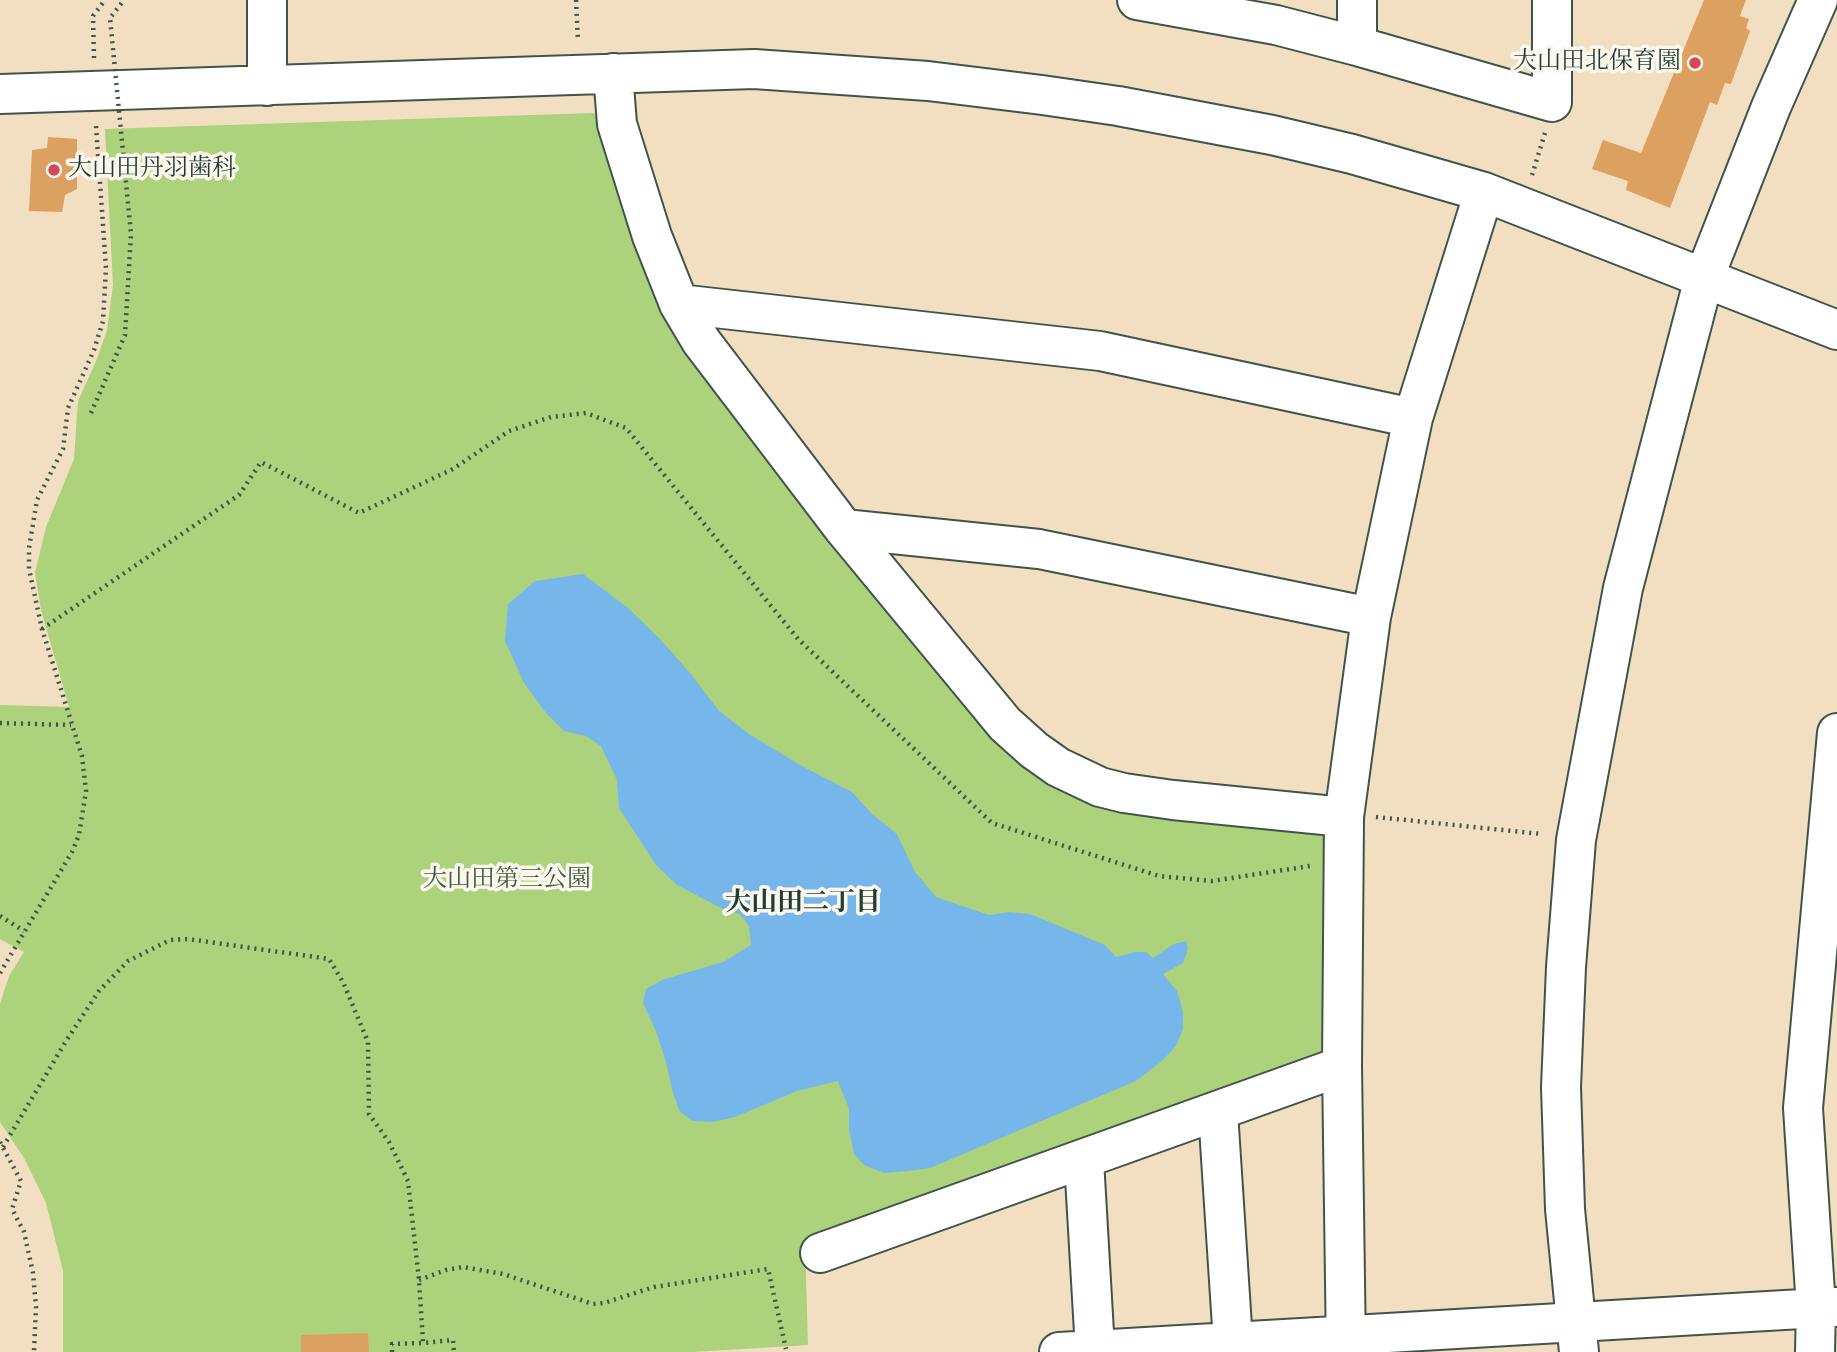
<!DOCTYPE html>
<meta charset="utf-8">
<style>
body{margin:0}
canvas{display:block;background:#f2dec0}
</style>
<canvas width="1837" height="1352"></canvas>
<script>
const g = document.querySelector('canvas').getContext('2d');
g.lineJoin = 'round';
function paint(path, color) { g.fillStyle = color; g.fill(path, 'evenodd'); }
const toPath = rows => new Path2D(rows.map(r => 'M' + r).join(''));
function trace(path, color, width, dash) { g.strokeStyle = color; g.lineWidth = width; g.lineCap = dash ? 'butt' : 'round'; g.setLineDash(dash || []); g.stroke(path); }
function drawText(font, color, halo, rows, align = 'center') {
  g.font = font + ' "IM FELL Double Pica","Noto Serif JP",serif'; g.lineWidth = 7; g.setLineDash([]); g.textBaseline = 'middle'; g.strokeStyle = halo; g.fillStyle = color; for (const [text, x, y, turn = 0] of rows) {
    g.save(); g.translate(x, y); g.rotate((+turn || 0) * Math.PI / 180); g.textAlign = isNaN(turn) ? turn : align; if (halo) g.strokeText(text, 0, 0); g.fillText(text, 0, 0); g.restore();
  }
}
paint(toPath([
 [594,113,605,133,644,264,1048,777,1320,829,1330,840,1329,1056,805,1245,808,1345,693,1352,63,1352,63,1271,46,1203,24,1158,0,1122,0,1004,9,976,24,952,0,939,0,705,69,707,41,610,35,573,46,527,74,459,78,401,97,359,107,330,113,285,105,129]
]), '#acd27c');
paint(toPath([
 [583,574,628,608,660,639,690,673,719,711,749,734,800,765,852,792,872,814,897,834,915,872,936,897,989,915,1009,912,1030,914,1105,945,1116,957,1135,952,1146,952,1153,958,1174,944,1186,941,1188,949,1183,963,1163,974,1177,991,1183,1012,1183,1029,1176,1046,1162,1061,1136,1081,930,1168,908,1171,884,1173,864,1165,854,1154,849,1129,849,1109,838,1081,797,1091,735,1117,713,1122,693,1121,680,1112,673,1093,666,1062,656,1031,643,1003,646,989,662,980,723,962,751,945,749,926,740,914,723,909,677,885,656,865,619,808,617,780,601,746,586,736,564,731,546,713,524,683,505,641,508,604,535,581]
]), '#77b6eb');
paint(toPath([
 [1704,0,1746,0,1740,16,1749,19,1746,28,1750,31,1731,84,1725,83,1717,105,1710,102,1670,208,1626,190,1628,181,1592,169,1603,140,1641,153],
 [48,137,77,139,77,189,65,195,62,212,29,211,32,150,47,148],
 [368,1333,369,1352,301,1352,301,1335]
]), '#dca061');
const minor = toPath([
 [267,0,267,86],
 [1137,0,1276,25,1357,46,1552,102,1552,0],
 [1357,0,1357,46],
 [613,73,617,124,652,236,679,304,701,341,844,529,1005,724,1034,750,1058,767,1100,787,1124,793,1173,800,1344,817],
 [0,94,754,69,928,81,1042,95,1118,106,1272,135,1352,154,1484,192,1837,330],
 [679,304,1100,351,1413,418],
 [844,529,1039,549,1371,617],
 [1218,1112,1233,1342],
 [1084,1160,1095,1350],
 [820,1253,1342,1066],
 [1059,1352,1837,1307],
 [1346,1352,1342,1066,1344,817,1371,617,1413,418,1484,192],
 [1579,1352,1565,1209,1561,1087,1566,967,1576,840,1623,588,1704,278,1771,107,1818,0],
 [1815,1352,1816,1308,1803,1108,1837,733]
]);
trace(minor, '#3f5549', 42);
trace(toPath([
 [576,0,578,41],
 [94,58,93,16,105,0],
 [1532,175,1545,133],
 [42,629,239,495,261,462,359,513,453,469,509,431,551,417,586,413,626,428,798,639,992,823,1159,876,1212,881,1310,866],
 [0,723,71,725],
 [1376,817,1542,834],
 [0,916,24,931],
 [0,973,72,852,79,835,86,791,82,756,42,629,29,569,29,548,37,500,63,449,68,408,94,350,103,321,106,268,96,126],
 [0,1142,21,1181,12,1209,24,1232,33,1273,36,1307,34,1352],
 [3,1147,66,1041,99,991,128,961,170,940,188,939,329,959,343,982,368,1042,369,1114,389,1142,408,1181,419,1280,423,1343,453,1340,454,1352],
 [419,1280,446,1270,463,1267,503,1274,593,1304,604,1303,654,1287,768,1269,786,1349],
 [392,1352,392,1344,423,1343]
]), '#3f5549', 4.5, [2, 5]);
trace(minor, '#fff', 38);
trace(toPath([
 [91,413,125,335,131,234,110,18,124,0]
]), '#3f5549', 4.5, [2, 5]);
for (const [x, y, r, color] of [
 [1695,63,7,"#d1495b"],
 [54,170,7,"#d1495b"]
]) { const dot = new Path2D(); dot.arc(x, y, r, 0, 2 * Math.PI); g.fillStyle = color; g.fill(dot); trace(dot, '#fbf7ec', 2.5); }
drawText('24px', '#1f3d34', '#fbf7ec', [
 ["大山田北保育園",1681,63],
 ["大山田丹羽歯科",68,170,"left"]
], 'right');
drawText('24px', '#3b5b42', '#fbf7ec', [
 ["大山田第三公園",507,881]
]);
drawText('bold 26px', '#1f3d34', '#fbf7ec', [
 ["大山田二丁目",803,904]
]);
</script>
